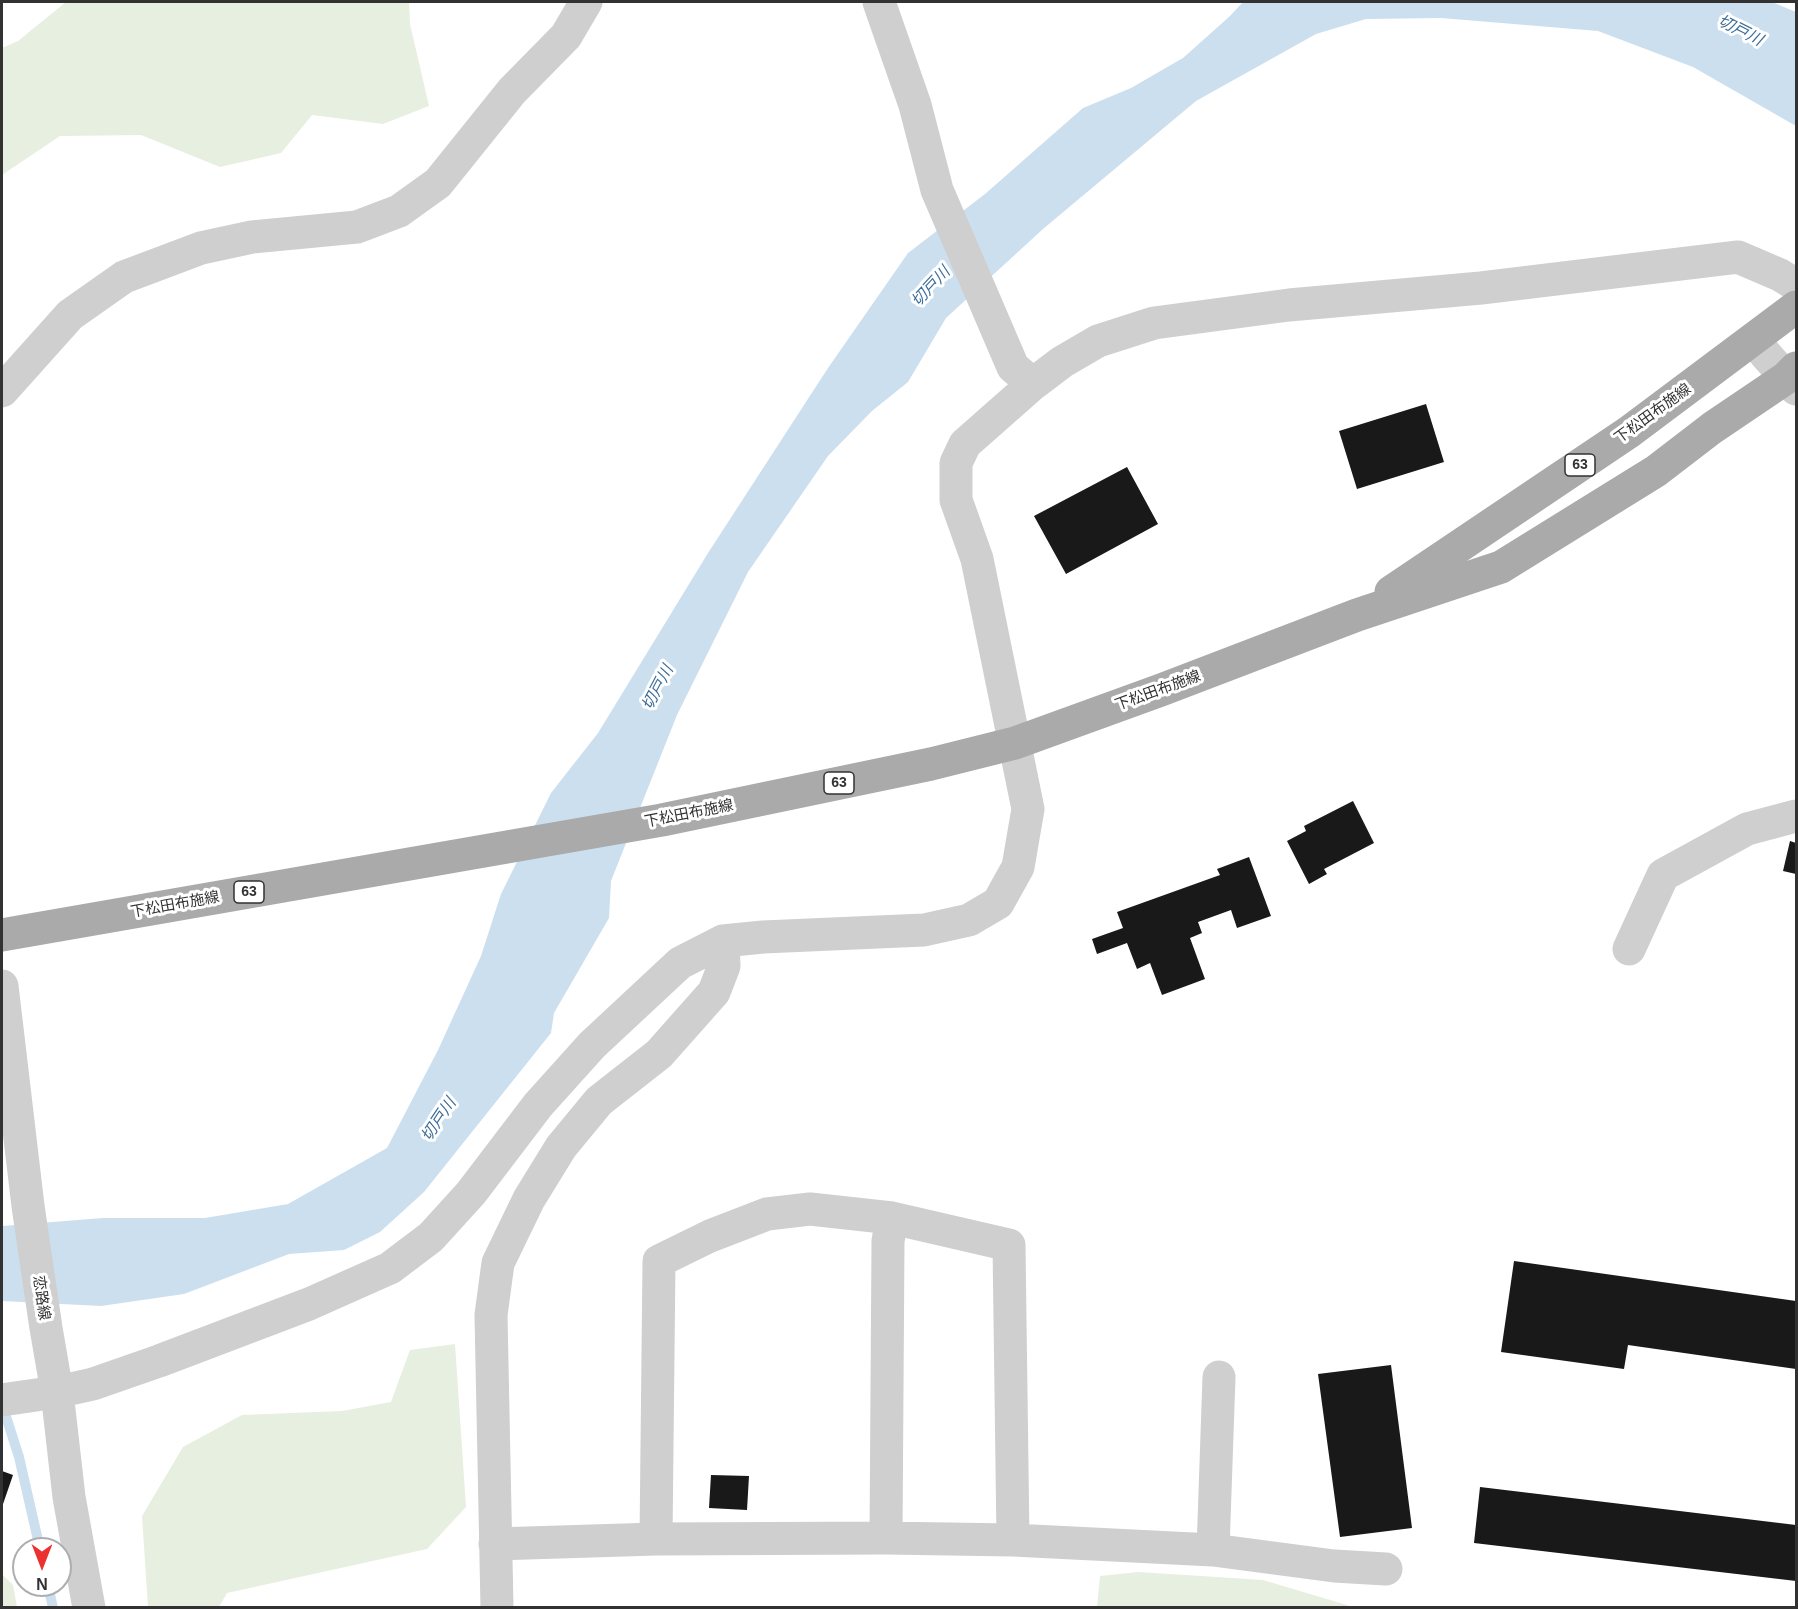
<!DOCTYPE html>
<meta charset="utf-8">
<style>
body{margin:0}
#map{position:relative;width:1798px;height:1609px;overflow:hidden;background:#fff;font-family:Arial,sans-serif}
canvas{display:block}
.frame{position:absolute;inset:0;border:3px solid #323232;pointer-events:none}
.north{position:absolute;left:12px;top:1537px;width:60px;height:60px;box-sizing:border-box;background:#fff;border:2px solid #adadad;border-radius:50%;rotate:180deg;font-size:16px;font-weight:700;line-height:24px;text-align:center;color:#323232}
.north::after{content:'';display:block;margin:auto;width:21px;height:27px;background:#ec3231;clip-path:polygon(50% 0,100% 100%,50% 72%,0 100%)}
</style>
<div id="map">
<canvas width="1798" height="1609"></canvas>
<div class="frame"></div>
<div class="north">N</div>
</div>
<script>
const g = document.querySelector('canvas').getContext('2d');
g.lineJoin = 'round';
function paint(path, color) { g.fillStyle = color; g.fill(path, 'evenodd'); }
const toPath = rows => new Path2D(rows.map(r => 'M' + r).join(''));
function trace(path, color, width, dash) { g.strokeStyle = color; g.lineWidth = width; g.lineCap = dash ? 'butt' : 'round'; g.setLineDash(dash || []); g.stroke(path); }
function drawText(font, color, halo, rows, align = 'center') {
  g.font = font + ' Arial,"Noto Sans JP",sans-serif'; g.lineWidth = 6; g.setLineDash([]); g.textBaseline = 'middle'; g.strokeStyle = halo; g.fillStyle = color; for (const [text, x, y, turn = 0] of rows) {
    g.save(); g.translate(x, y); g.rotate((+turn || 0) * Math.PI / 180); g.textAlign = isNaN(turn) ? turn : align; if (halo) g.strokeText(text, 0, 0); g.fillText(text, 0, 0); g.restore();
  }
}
paint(toPath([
 [66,2,409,2,410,24,429,106,383,124,312,115,281,153,220,167,141,135,60,136,2,175,2,48,18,41],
 [455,1344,466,1507,427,1549,227,1593,219,1607,148,1607,142,1516,183,1447,242,1415,342,1411,391,1402,410,1350],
 [1138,1572,1263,1580,1347,1605,1350,1607,1097,1607,1100,1576],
 [2,1574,13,1585,17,1607,2,1607]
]), '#e7efe0');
paint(toPath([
 [1243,2,1772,2,1796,12,1796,126,1693,67,1598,31,1441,18,1366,19,1316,34,1196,101,1043,229,946,318,908,382,872,411,828,456,748,572,677,715,611,881,609,918,554,1013,551,1033,424,1192,380,1232,344,1250,289,1254,184,1294,101,1306,2,1301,2,1226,103,1218,205,1218,288,1204,387,1148,438,1050,481,956,501,894,551,793,598,733,708,553,828,368,908,253,985,194,1083,108,1131,88,1183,58,1230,16]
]), '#ccdfef');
trace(toPath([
 [2,1404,19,1457,40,1549],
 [48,1585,53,1608]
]), '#ccdfef', 10);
paint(toPath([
 [1426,404,1444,462,1357,489,1339,431],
 [1127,467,1158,524,1066,574,1034,516],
 [1353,801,1374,843,1324,869,1327,874,1309,884,1287,841,1306,831,1304,826],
 [1790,841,1796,843,1796,874,1783,871],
 [1249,857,1271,916,1237,928,1231,910,1198,922,1202,933,1190,938,1205,979,1162,995,1150,963,1137,969,1127,943,1097,954,1092,939,1123,928,1117,912,1220,875,1217,869],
 [1514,1261,1796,1301,1796,1369,1628,1345,1624,1369,1501,1352],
 [1391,1365,1412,1528,1340,1537,1318,1374],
 [2,1471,13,1475,2,1507],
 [711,1475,749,1476,747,1510,709,1508],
 [1480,1487,1796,1525,1796,1581,1474,1543]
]), '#191919');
trace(toPath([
 [879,2,915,105,937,190,1013,367,1033,384],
 [1753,340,1796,389],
 [2,391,70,315,124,277,201,248,252,237,357,227,399,211,438,183,512,91,566,36,586,2],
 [1629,949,1663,875,1747,829,1796,816],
 [2,986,28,1206,46,1328,57,1392,69,1497,89,1608],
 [2,1400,57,1392,93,1384,159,1361,309,1304,390,1268,431,1237,471,1193,538,1105,592,1045,680,963,723,941,763,937,924,930,969,920,998,903,1018,867,1028,809,977,559,956,500,956,463,965,444,1033,384,1062,362,1098,341,1154,323,1289,305,1481,288,1738,257,1780,275,1796,285],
 [886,1538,888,1241,892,1218],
 [656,1539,659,1261,710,1236,767,1214,810,1209,892,1218,1009,1245,1013,1540],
 [495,1544,656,1539,886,1538,1013,1540,1213,1550,1334,1566,1386,1569],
 [1213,1550,1219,1377],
 [497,1608,491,1315,498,1263,529,1199,561,1147,599,1101,659,1054,714,992,724,966,723,941]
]), '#cfcfcf', 33);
trace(toPath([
 [1391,592,1629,432,1796,307],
 [2,935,662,820,931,764,1015,743,1161,690,1357,615,1501,567,1656,471,1712,428,1786,378,1796,368]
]), '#aaa', 33);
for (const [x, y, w] of [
 [1580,465,30],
 [839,783,30],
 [249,892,30]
]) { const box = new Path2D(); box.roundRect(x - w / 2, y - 11, w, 22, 4.5); g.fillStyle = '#fff'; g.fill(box); trace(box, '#323232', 1.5); }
drawText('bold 14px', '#323232', null, [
 ["63",1580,465],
 ["63",839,783],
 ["63",249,892]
]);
drawText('15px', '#323232', '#fff', [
 ["下松田布施線",1653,414,-36],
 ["下松田布施線",1158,691,-20],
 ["下松田布施線",689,814,-11],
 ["下松田布施線",175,905,-10],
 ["恋路線",41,1298,82]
]);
drawText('italic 16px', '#3b6d99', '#fff', [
 ["切戸川",1740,31,27],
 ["切戸川",931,287,-47],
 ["切戸川",658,688,-62],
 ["切戸川",439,1120,-56]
]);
</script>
